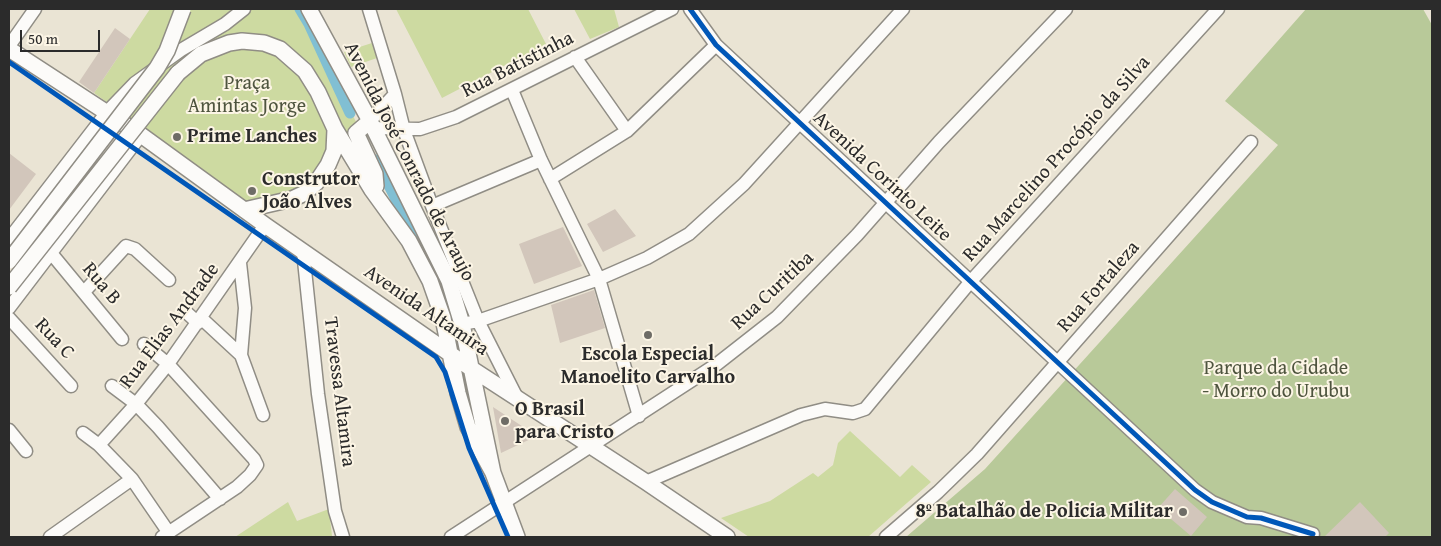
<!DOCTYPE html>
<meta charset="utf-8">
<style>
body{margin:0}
#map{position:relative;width:1441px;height:546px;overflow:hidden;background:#eae4d4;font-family:"Gentium Book Plus",serif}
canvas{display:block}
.frame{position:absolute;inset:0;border:10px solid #2b2b2b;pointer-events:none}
.scale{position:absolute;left:20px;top:30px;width:80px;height:22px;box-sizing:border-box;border:2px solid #2b2b2b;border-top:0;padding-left:6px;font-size:15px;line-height:18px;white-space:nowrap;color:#2b2b2b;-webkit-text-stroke:4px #fcf5e5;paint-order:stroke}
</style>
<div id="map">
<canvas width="1441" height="546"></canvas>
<div class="frame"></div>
<div class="scale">50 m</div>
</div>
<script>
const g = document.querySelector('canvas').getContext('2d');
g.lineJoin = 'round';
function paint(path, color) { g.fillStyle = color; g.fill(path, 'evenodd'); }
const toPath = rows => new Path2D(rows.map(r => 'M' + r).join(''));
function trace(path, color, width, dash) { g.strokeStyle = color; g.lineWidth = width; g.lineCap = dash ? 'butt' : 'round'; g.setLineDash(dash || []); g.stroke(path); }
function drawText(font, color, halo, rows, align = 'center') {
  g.font = font + ' "Gentium Book Plus",serif'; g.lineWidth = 4; g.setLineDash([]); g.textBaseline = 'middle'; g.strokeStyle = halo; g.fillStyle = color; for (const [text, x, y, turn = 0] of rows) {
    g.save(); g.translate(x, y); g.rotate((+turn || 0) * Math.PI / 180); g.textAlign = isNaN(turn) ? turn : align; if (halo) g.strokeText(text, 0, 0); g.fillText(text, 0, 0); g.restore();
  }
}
paint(toPath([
 [150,9,300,9,364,138,350,144,328,135,326,153,321,168,295,194,247,202,94,93],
 [396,9,528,9,546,44,442,98],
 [574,9,614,9,619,27,590,39],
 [372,43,377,58,351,67,344,52],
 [850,431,900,477,912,465,931,482,868,537,749,537,721,518,770,501,813,473,818,477,833,465,838,443],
 [288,502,297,521,329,509,332,536,235,537]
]), '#cddaa1');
paint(toPath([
 [1306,9,1423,9,1432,25,1432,537,906,537,985,469,1278,145,1225,101]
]), '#b8c999');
trace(toPath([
 [300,9,309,24,350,113],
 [376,160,431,268],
 [441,292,452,323]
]), '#81bfd3', 11);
paint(toPath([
 [115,28,130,39,94,93,79,82],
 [9,153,36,174,9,210],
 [615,209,636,236,603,252,587,224],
 [563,227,582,266,534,284,519,244],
 [594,290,605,328,560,343,551,305],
 [493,407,537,436,501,453],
 [1175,489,1207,517,1191,536,1158,508],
 [1360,502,1389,533,1385,537,1324,537]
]), '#d2c6bb');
const minor = toPath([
 [369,9,395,94,404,130,432,206,478,321,516,396],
 [690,9,716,45,1195,490,1212,502,1247,517,1261,518,1313,534],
 [9,46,35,9],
 [575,57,627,131],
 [512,90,541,160,599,279,639,416],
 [370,121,395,94],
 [374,128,420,129,456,117,672,9],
 [550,179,627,131,716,45],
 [432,206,541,160],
 [9,239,107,112,135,83,181,50,225,24,244,9],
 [303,251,318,394,335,511,343,537],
 [51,253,122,339],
 [240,263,245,308,241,355,263,415],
 [84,292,126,246,135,249,169,280],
 [9,308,141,135],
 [186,312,198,323],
 [9,318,71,386],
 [201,318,241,355],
 [462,324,478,321,599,279,647,258,689,234,744,184,903,9],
 [144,344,168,364,254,459,257,465,250,475,237,487,162,537],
 [112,386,136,404,158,427,220,499],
 [9,430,26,451],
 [83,433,99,445,132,479,169,533],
 [99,445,136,404,168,364,265,225],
 [646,482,801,415,825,409,853,413,865,409,971,281,1218,9],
 [50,537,132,479],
 [451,537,717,364,777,317,857,235,939,142,1066,9],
 [886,537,938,492,977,454,1251,142]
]);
const major = toPath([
 [309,9,370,121,449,281,462,324,493,473,517,537],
 [9,49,141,135,265,225,469,367,646,482,727,537],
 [178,73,201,54,229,43,242,41,264,43,280,49,305,71,318,92,335,129,372,190,409,241,430,281,443,318,458,393,468,427,493,473],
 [370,121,356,133,375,174,376,186,372,190],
 [244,210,292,199,305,193,316,183,328,165,334,151,335,129]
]);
trace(minor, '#908d85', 15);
trace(major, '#908d85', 18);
trace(minor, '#fcfbf9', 12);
trace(major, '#fcfbf9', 15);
const majorBridge = toPath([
 [9,261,157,68,167,51,183,9],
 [9,287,178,73]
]);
trace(majorBridge, '#908d85', 18, []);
trace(majorBridge, '#fcfbf9', 15);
trace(toPath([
 [690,9,716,45,1195,490,1212,502,1247,517,1261,518,1313,534],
 [9,62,436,357,445,372,469,448,508,537]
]), '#0057b8', 5);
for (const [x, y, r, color] of [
 [177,137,5,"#6e6c66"],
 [252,191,5,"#6e6c66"],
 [648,335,5,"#6e6c66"],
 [505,421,5,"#6e6c66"],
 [1183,512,5,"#6e6c66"]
]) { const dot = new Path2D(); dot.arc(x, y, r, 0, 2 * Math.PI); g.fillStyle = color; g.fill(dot); trace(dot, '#fcf5e5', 2); }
drawText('20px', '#2b2b2b', '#fcf5e5', [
 ["Rua Batistinha",518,65,-27],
 ["Rua Marcelino Procópio da Silva",1057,159,-48],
 ["Avenida José Conrado de Araujo",409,162,63],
 ["Avenida Corinto Leite",882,177,43],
 ["Rua B",101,284,50],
 ["Rua Fortaleza",1099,287,-49],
 ["Rua Curitiba",773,291,-43],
 ["Avenida Altamira",426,311,34],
 ["Rua Elias Andrade",170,326,-53],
 ["Rua C",54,339,47],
 ["Travessa Altamira",339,392,83]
]);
drawText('20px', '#4e543e', '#fcf5e5', [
 ["Praça",247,84],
 ["Amintas Jorge",247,107],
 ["Parque da Cidade",1276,369],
 ["- Morro do Urubu",1276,392]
]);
drawText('bold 20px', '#2b2b2b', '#fcf5e5', [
 ["Prime Lanches",187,137],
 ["Construtor",262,180],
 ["João Alves",262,203],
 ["Escola Especial",648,355,"center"],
 ["Manoelito Carvalho",648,378,"center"],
 ["O Brasil",515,410],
 ["para Cristo",515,433],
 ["8º Batalhão de Policia Militar",1173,512,"right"]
], 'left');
</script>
